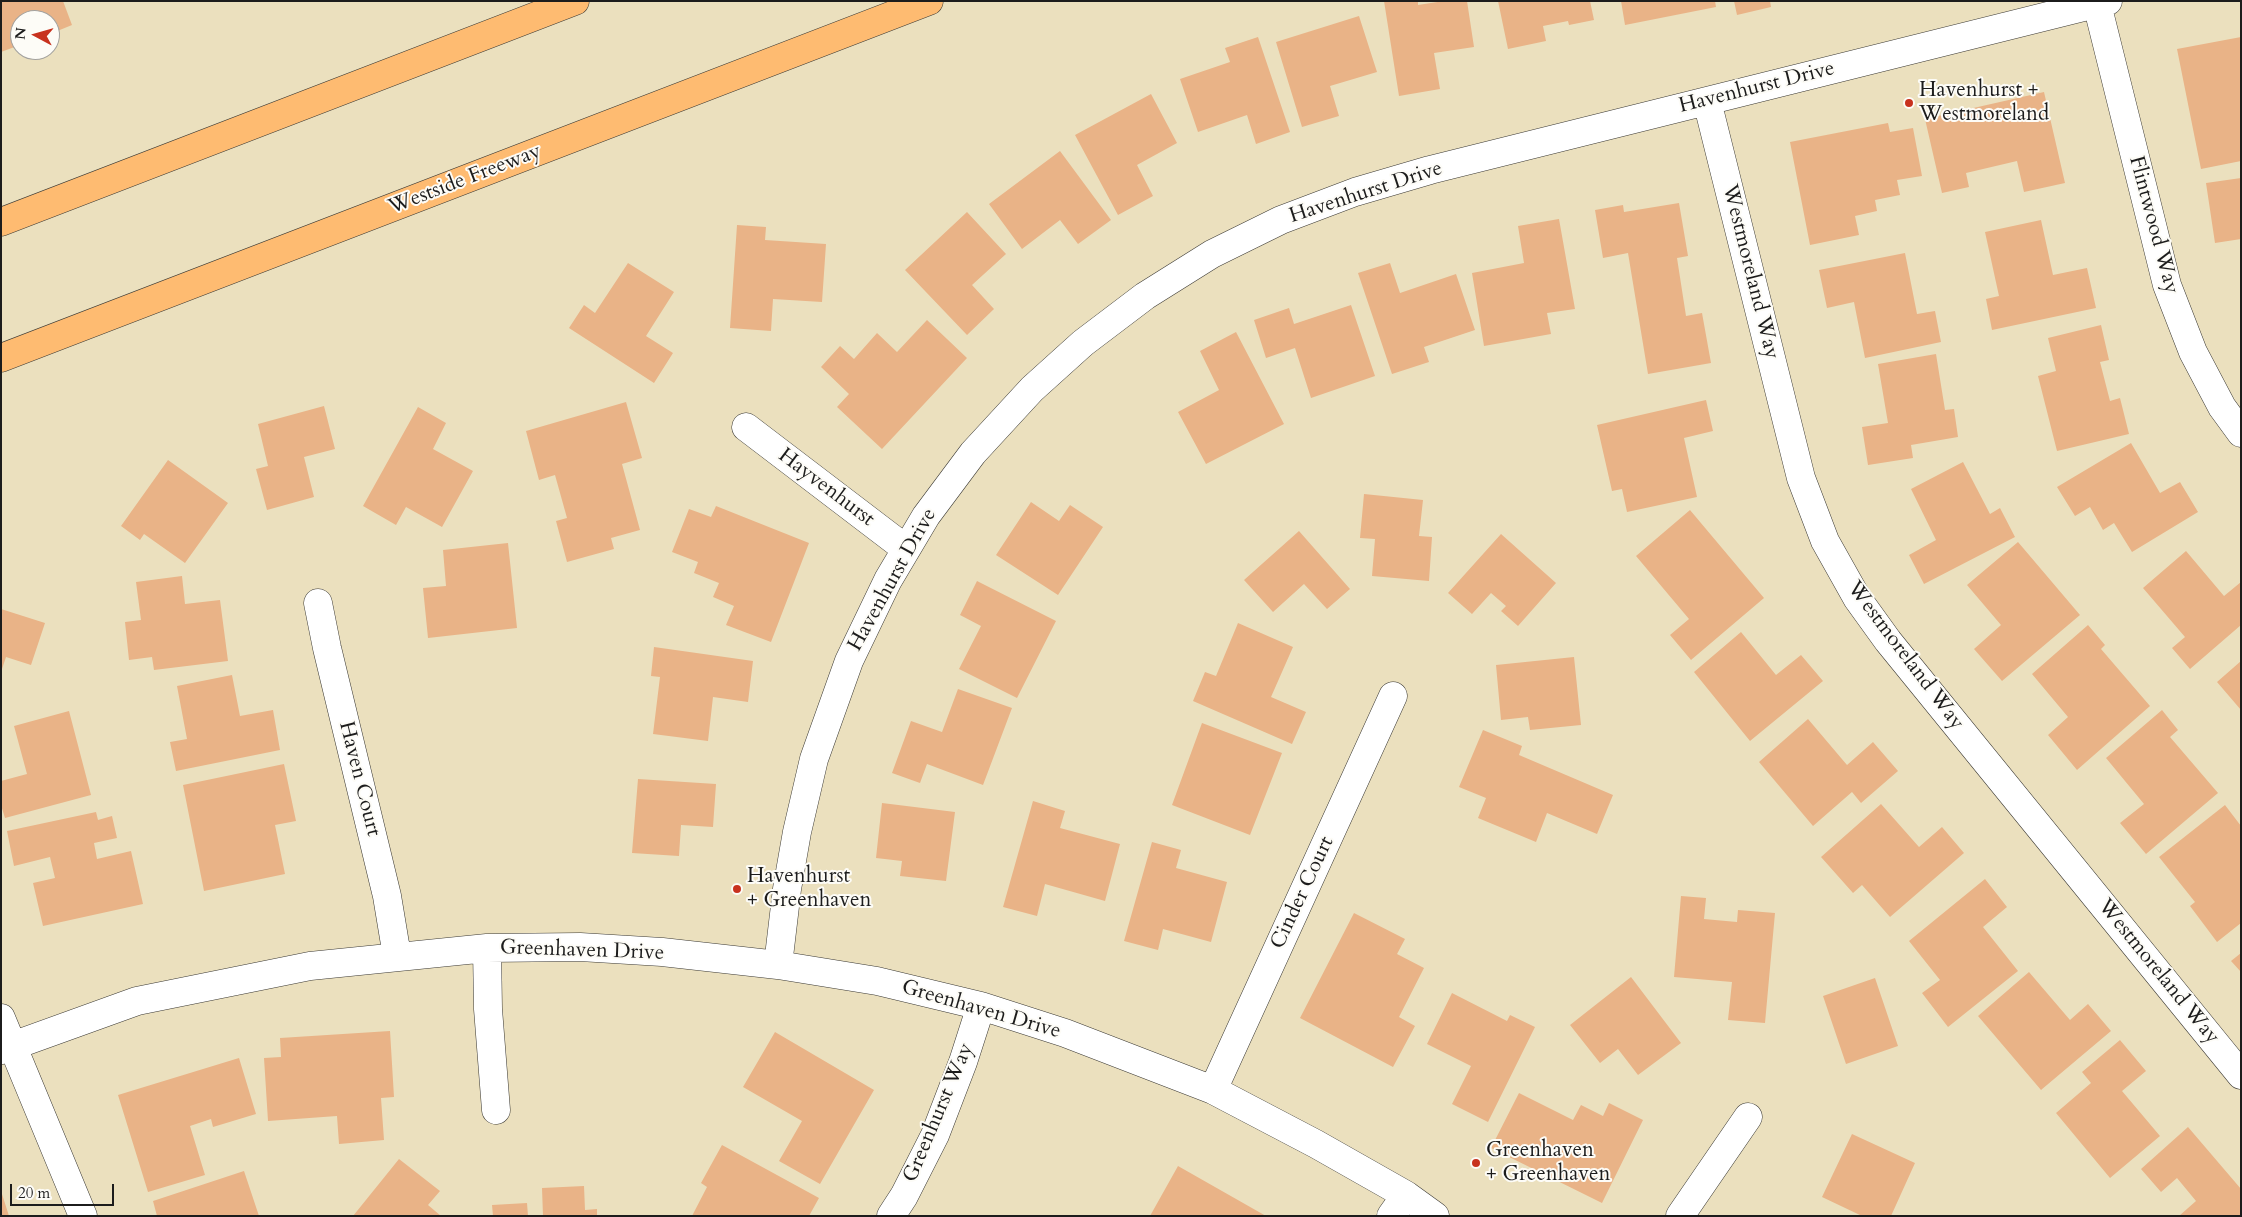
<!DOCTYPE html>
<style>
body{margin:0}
#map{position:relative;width:2242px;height:1217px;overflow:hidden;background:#ebe0be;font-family:Cardo,serif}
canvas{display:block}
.frame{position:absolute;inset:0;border:2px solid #1c1c1c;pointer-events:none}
.north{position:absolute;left:10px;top:10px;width:50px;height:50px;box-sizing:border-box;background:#fdfcf7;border:1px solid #a3a29f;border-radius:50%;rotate:276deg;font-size:14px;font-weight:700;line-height:20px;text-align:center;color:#1c1c1c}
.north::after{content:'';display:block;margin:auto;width:18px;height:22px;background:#c8321e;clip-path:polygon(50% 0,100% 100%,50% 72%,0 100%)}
.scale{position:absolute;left:10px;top:1184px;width:104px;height:22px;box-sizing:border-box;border:2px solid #1c1c1c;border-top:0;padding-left:6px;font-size:15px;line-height:18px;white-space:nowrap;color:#1c1c1c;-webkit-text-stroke:4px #fdfcf7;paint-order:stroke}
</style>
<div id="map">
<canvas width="2242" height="1217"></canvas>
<div class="frame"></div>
<div class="north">N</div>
<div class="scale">20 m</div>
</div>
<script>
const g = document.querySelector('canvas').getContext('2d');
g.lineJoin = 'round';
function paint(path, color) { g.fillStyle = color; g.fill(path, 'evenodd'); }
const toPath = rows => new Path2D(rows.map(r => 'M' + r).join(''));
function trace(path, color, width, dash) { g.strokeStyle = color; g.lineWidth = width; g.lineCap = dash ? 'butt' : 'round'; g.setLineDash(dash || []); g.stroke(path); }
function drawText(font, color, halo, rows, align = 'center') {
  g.font = font + ' Cardo,serif'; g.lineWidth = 4; g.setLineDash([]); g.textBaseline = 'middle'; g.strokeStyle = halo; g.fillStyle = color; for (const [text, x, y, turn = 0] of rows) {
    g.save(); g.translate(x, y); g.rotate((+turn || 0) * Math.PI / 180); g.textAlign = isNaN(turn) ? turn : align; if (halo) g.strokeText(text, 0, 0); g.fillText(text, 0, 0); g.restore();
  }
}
paint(toPath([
 [1,1,63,1,72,25,50,34,50,20,20,20,20,45,1,52],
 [1384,1,1418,1,1418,5,1444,1,1467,1,1474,47,1434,53,1440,89,1399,96],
 [1498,1,1590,1,1594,20,1569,25,1568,21,1543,26,1546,41,1508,49],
 [1621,1,1715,1,1716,7,1625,25],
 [1734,1,1770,1,1771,7,1737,15],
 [1359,16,1377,72,1330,86,1339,116,1302,127,1276,42],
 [1258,37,1290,132,1256,144,1247,115,1198,132,1180,79,1230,62,1225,48],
 [2241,37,2241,161,2201,169,2177,49],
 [2044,92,2065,183,2024,192,2017,161,1966,173,1969,187,1942,193,1925,119],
 [1151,94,1177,143,1137,165,1153,196,1118,215,1075,135],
 [1888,123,1890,132,1913,128,1922,176,1897,180,1900,195,1875,200,1877,211,1855,216,1859,235,1810,245,1790,142],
 [1060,151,1111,220,1078,244,1060,220,1022,249,989,204],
 [2241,178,2241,239,2215,243,2206,183],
 [1679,203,1688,256,1677,258,1686,316,1702,313,1711,363,1648,374,1628,253,1603,258,1595,210,1623,205,1624,212],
 [967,212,1006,254,972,285,994,309,967,335,905,270],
 [1559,219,1575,309,1547,313,1551,334,1484,346,1472,273,1524,263,1518,226],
 [2041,220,2053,275,2087,268,2096,308,1992,330,1986,299,1999,296,1985,232],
 [737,225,766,227,765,240,826,244,822,302,773,299,771,331,730,328],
 [1905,253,1917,314,1935,311,1941,342,1865,358,1854,302,1827,308,1819,270],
 [628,263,674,292,646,336,673,353,654,383,569,328,584,305,595,313],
 [1390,263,1400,293,1456,274,1475,330,1424,347,1429,362,1392,374,1358,273],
 [1351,305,1375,376,1311,398,1295,348,1266,358,1254,320,1289,308,1294,324],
 [927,320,967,358,882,449,837,407,849,394,821,367,840,346,854,359,877,333,897,352],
 [2101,325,2109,360,2100,362,2110,401,2120,398,2129,434,2057,451,2038,376,2056,371,2048,338],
 [1236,332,1284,424,1206,464,1178,412,1219,390,1200,351],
 [1936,354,1945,410,1954,409,1958,437,1911,445,1913,458,1868,465,1862,427,1888,423,1878,364],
 [1706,400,1713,431,1684,438,1697,497,1627,512,1622,489,1612,491,1597,425],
 [626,402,642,458,622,464,640,530,611,538,614,549,567,562,556,521,567,518,555,475,539,480,526,431],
 [324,406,335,449,304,457,314,497,267,510,256,469,268,466,258,424],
 [418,407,446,423,433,449,473,471,442,527,406,507,396,525,363,506],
 [2131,443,2160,493,2180,482,2198,512,2132,552,2114,523,2103,530,2090,507,2075,516,2057,487],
 [168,460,228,503,185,563,144,534,140,540,121,526],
 [1963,462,1990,514,2000,508,2015,537,1924,584,1909,555,1936,540,1911,489],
 [1364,494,1423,500,1419,536,1432,537,1429,581,1372,576,1375,539,1360,538],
 [1031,502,1059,521,1070,505,1103,527,1058,595,996,555],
 [716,506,809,543,771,642,726,625,734,606,713,597,719,583,694,573,698,562,672,552,689,509,711,517],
 [1690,510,1764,598,1691,660,1670,635,1689,619,1636,556],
 [1299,531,1350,589,1327,609,1304,584,1273,612,1244,580],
 [1501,534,1556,583,1518,626,1501,611,1506,606,1491,593,1472,614,1448,593],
 [2018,542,2080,615,2002,681,1974,649,2001,625,1967,585],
 [508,543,517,628,428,638,423,588,446,586,443,550],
 [2186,551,2224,596,2241,582,2241,625,2190,669,2172,648,2185,637,2143,588],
 [182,576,185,604,220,600,228,661,154,670,152,657,129,660,125,622,141,620,136,582],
 [977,581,1056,621,1017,698,959,669,981,626,960,615],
 [1,609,45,623,31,665,6,657,1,672],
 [1238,623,1293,647,1271,697,1306,712,1292,744,1193,701,1205,672,1216,676],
 [2088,625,2105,645,2101,649,2150,706,2077,770,2048,735,2068,717,2032,674],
 [1741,632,1776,675,1801,655,1823,681,1750,741,1694,672],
 [654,647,753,661,748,702,713,697,708,741,653,734,660,677,651,676],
 [1574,657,1581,725,1530,730,1528,717,1501,720,1496,665],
 [2241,661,2241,710,2217,682],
 [232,675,240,716,273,710,280,750,176,771,170,742,187,739,177,686],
 [958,689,1012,708,983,785,927,764,920,783,892,773,911,721,942,732],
 [2162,710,2178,730,2170,737,2218,793,2146,854,2120,823,2144,804,2106,758],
 [69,711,91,795,5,818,1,805,1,781,27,774,14,726],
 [1808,719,1847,765,1873,742,1898,771,1861,803,1852,792,1813,826,1759,762],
 [1202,723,1282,753,1250,835,1172,805],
 [1483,730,1522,746,1519,755,1613,795,1597,834,1547,813,1536,842,1478,818,1486,798,1459,787],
 [284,764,296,821,275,825,285,874,204,891,183,785],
 [638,779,716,784,713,827,681,825,679,856,632,853],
 [1033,801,1065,811,1060,828,1120,844,1105,901,1045,884,1037,916,1003,907],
 [882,803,955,812,946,881,900,876,902,861,876,858],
 [1881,804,1919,847,1942,827,1964,853,1890,917,1862,885,1853,893,1821,857],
 [2225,805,2241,826,2241,923,2217,942,2190,906,2195,902,2159,857],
 [96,812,98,820,112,816,117,838,94,843,97,859,131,851,143,904,43,926,33,883,55,878,50,857,14,866,7,831],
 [1152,842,1181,850,1176,868,1227,882,1211,942,1163,929,1158,950,1124,941],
 [1985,879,2007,907,1983,927,2018,971,1948,1027,1922,993,1940,980,1909,941],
 [1681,896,1706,898,1704,919,1737,922,1738,910,1775,913,1765,1023,1728,1020,1732,982,1674,977],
 [1354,913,1405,939,1397,954,1424,968,1399,1017,1415,1026,1393,1067,1300,1018],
 [2241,953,2241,972,2231,961],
 [2029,972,2070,1020,2088,1004,2111,1031,2041,1090,1978,1016],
 [1631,977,1681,1043,1638,1075,1618,1049,1600,1063,1570,1025],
 [1875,978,1898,1046,1846,1064,1823,996],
 [1452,993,1507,1021,1510,1015,1535,1027,1488,1122,1452,1104,1471,1066,1427,1044],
 [390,1031,394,1097,381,1098,384,1140,339,1144,337,1116,268,1121,264,1058,281,1057,280,1038],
 [775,1032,874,1090,820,1184,779,1161,802,1121,743,1087],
 [2120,1040,2146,1071,2122,1091,2160,1136,2110,1178,2056,1113,2091,1083,2082,1072],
 [239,1058,256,1114,213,1127,211,1119,190,1126,205,1175,148,1192,118,1095],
 [1519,1093,1573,1120,1581,1105,1603,1116,1609,1103,1643,1120,1602,1203,1491,1148],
 [2188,1127,2241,1189,2241,1216,2179,1216,2196,1201,2177,1178,2161,1192,2141,1169],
 [1852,1134,1915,1163,1891,1216,1862,1216,1822,1197],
 [722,1145,819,1198,809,1216,692,1216,707,1187,701,1183],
 [399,1159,440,1191,428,1205,441,1216,353,1216],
 [1178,1166,1266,1216,1150,1216],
 [244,1171,259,1216,157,1216,153,1201],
 [584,1186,585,1210,597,1209,597,1216,543,1216,542,1188],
 [2,1194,9,1216,1,1216],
 [527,1203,528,1216,493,1216,492,1205]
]), '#e9b387');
const minor = toPath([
 [2097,4,2167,285,2193,352,2222,407,2241,433],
 [1707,101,1801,478,1825,541,1857,598,1888,641,2241,1075],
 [746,427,906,549],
 [318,603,327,648,387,896,397,956],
 [487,948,488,1009,496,1110],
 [778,965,787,889,797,832,814,759,849,661,888,580,926,516,973,453,1032,389,1083,343,1145,296,1212,254,1281,220,1355,192,1430,170,2108,1],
 [1,1018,83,1216],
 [1,1050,137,1001,310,966,487,948,580,947,662,952,778,965,877,981,981,1006,1065,1033,1213,1090,1316,1144,1406,1195,1435,1216],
 [1213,1090,1393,696],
 [891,1216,904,1196,935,1135,963,1062,981,1006],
 [1391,1216,1406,1195],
 [1680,1216,1748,1117]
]);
const highway = toPath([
 [1,222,575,1],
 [1,358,929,1]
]);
trace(minor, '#3b3934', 29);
trace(highway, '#3b3934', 29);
trace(minor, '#fff', 28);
trace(highway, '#febb71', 28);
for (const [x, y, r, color] of [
 [1909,103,5,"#c8321e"],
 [737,889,5,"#c8321e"],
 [1476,1163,5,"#c8321e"]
]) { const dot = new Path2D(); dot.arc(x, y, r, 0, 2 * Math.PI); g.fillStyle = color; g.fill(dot); trace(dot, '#fdfcf7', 2); }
drawText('21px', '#1c1c1c', '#fdfcf7', [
 ["Havenhurst Drive",1757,88,-14],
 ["Westside Freeway",465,180,-21],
 ["Havenhurst Drive",1366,193,-18],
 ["Flintwood Way",2153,225,75],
 ["Westmoreland Way",1750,272,76],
 ["Hayvenhurst",826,488,37],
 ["Havenhurst Drive",893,580,-61],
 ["Westmoreland Way",1905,656,53],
 ["Haven Court",359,779,76],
 ["Cinder Court",1303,893,-65],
 ["Greenhaven Drive",582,951,2],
 ["Westmoreland Way",2158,972,51],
 ["Greenhaven Drive",981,1010,16],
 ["Greenhurst Way",939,1113,-67]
]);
drawText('21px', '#1c1c1c', '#fdfcf7', [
 ["Havenhurst +",1919,91],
 ["Westmoreland",1919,115],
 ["Havenhurst",747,877],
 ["+ Greenhaven",747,901],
 ["Greenhaven",1486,1151],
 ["+ Greenhaven",1486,1175]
], 'left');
</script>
